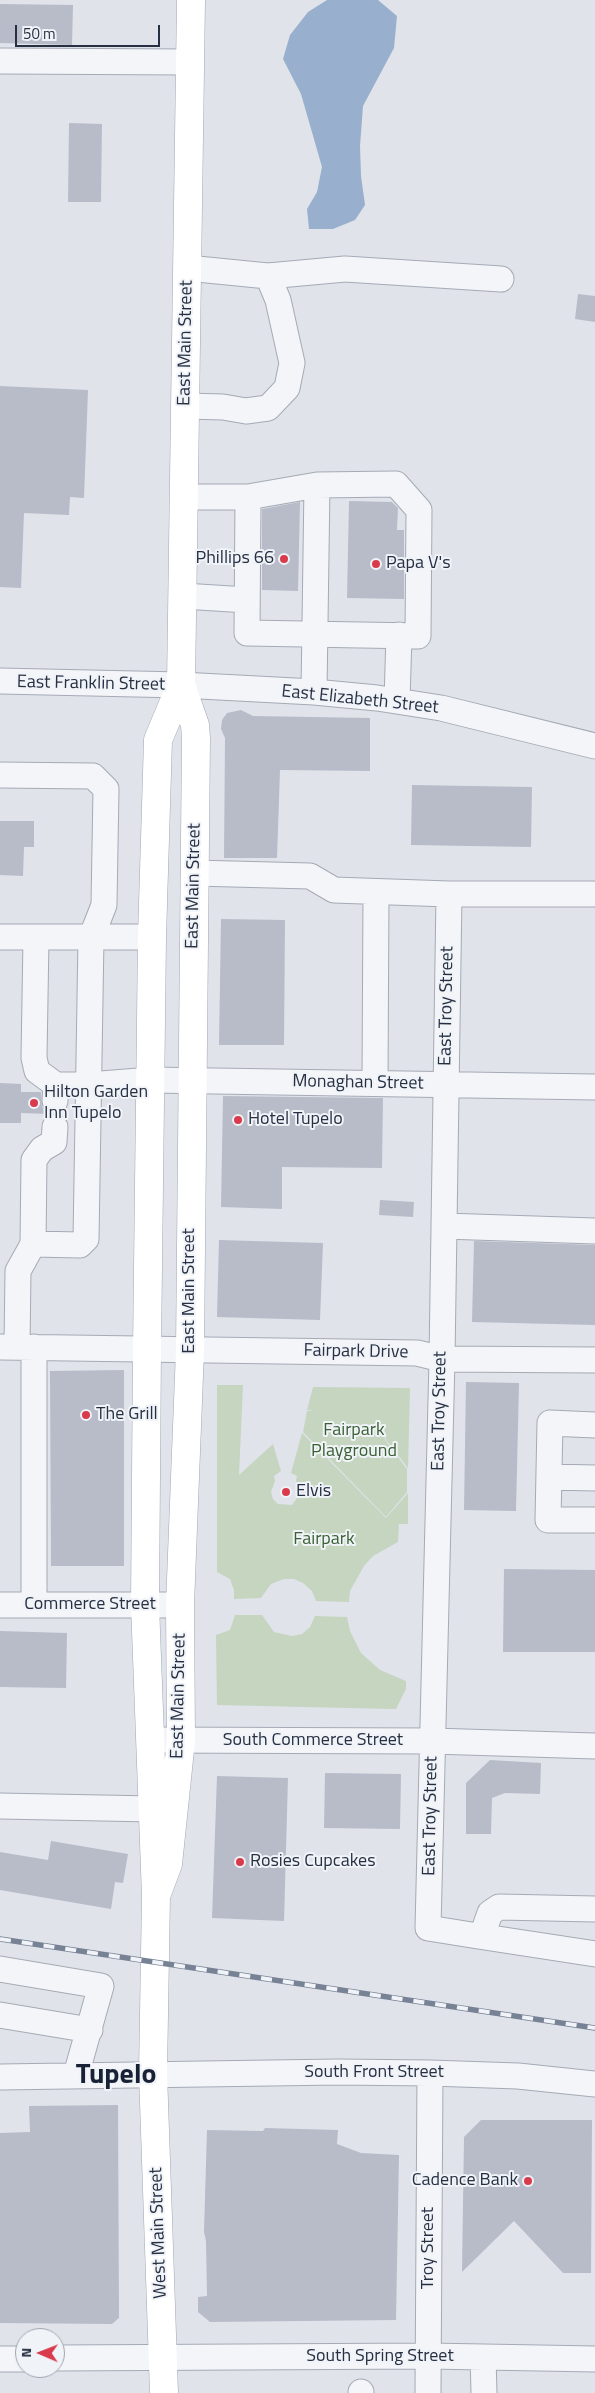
<!DOCTYPE html>
<style>
body{margin:0}
#map{position:relative;width:595px;height:2393px;overflow:hidden;background:#e0e3ea;font-family:"Titillium Web",sans-serif}
canvas{display:block}
.north{position:absolute;left:15px;top:2328px;width:50px;height:50px;box-sizing:border-box;background:#f0f3f7;border:1px solid #a0a5af;border-radius:50%;rotate:271deg;font-size:14px;font-weight:700;line-height:20px;text-align:center;color:#273043}
.north::after{content:'';display:block;margin:auto;width:18px;height:22px;background:#d93b4c;clip-path:polygon(50% 0,100% 100%,50% 72%,0 100%)}
.scale{position:absolute;left:15px;top:25px;width:145px;height:22px;box-sizing:border-box;border:2px solid #273043;border-top:0;padding-left:6px;font-size:15px;line-height:18px;white-space:nowrap;color:#273043;-webkit-text-stroke:4px #f0f3f7;paint-order:stroke}
</style>
<div id="map">
<canvas width="595" height="2393"></canvas>
<div class="north">N</div>
<div class="scale">50 m</div>
</div>
<script>
const g = document.querySelector('canvas').getContext('2d');
g.lineJoin = 'round';
function paint(path, color) { g.fillStyle = color; g.fill(path, 'evenodd'); }
const toPath = rows => new Path2D(rows.map(r => 'M' + r).join(''));
function trace(path, color, width, dash) { g.strokeStyle = color; g.lineWidth = width; g.lineCap = dash ? 'butt' : 'round'; g.setLineDash(dash || []); g.stroke(path); }
function drawText(font, color, halo, rows, align = 'center') {
  g.font = font + ' "Titillium Web",sans-serif'; g.lineWidth = 4; g.setLineDash([]); g.textBaseline = 'middle'; g.strokeStyle = halo; g.fillStyle = color; for (const [text, x, y, turn = 0] of rows) {
    g.save(); g.translate(x, y); g.rotate((+turn || 0) * Math.PI / 180); g.textAlign = isNaN(turn) ? turn : align; if (halo) g.strokeText(text, 0, 0); g.fillText(text, 0, 0); g.restore();
  }
}
paint(toPath([
 [217,1385,243,1385,239,1475,273,1444,281,1471,274,1476,275,1481,271,1492,273,1499,278,1504,292,1505,300,1494,296,1480,297,1476,291,1473,302,1433,386,1518,408,1493,408,1524,399,1524,398,1542,373,1556,364,1566,350,1591,349,1602,316,1601,312,1591,303,1583,294,1579,284,1579,271,1584,261,1598,234,1599,234,1590,230,1579,217,1572],
 [313,1387,410,1388,408,1468,386,1440,384,1421,385,1440,407,1469,407,1492,386,1517,303,1432,307,1411,315,1411,307,1410],
 [235,1615,262,1615,274,1632,292,1636,302,1634,310,1627,315,1616,347,1617,350,1631,361,1653,380,1670,406,1681,406,1689,396,1709,392,1709,217,1705,216,1635,230,1630]
]), '#c5d5c0');
paint(toPath([
 [327,0,378,0,397,16,394,48,363,106,360,146,361,176,365,205,355,220,333,229,309,229,307,209,317,192,322,167,301,94,283,59,290,35,308,12]
]), '#98afcd');
paint(toPath([
 [0,4,73,5,72,45,0,43],
 [69,123,102,124,101,202,68,202],
 [578,294,595,296,595,322,575,319],
 [0,386,88,390,84,498,70,497,69,515,24,513,21,588,0,587],
 [349,501,392,502,398,508,397,530,404,530,404,599,347,598],
 [300,502,298,591,262,590,262,509],
 [241,710,253,716,370,718,370,771,280,770,277,858,224,858,225,738,221,729,222,720,227,713],
 [412,785,532,787,531,847,411,845],
 [0,821,34,821,34,847,24,847,23,876,0,875],
 [221,919,285,920,284,1045,219,1045],
 [0,1083,21,1084,21,1092,41,1092,42,1107,49,1114,21,1113,21,1123,0,1123],
 [223,1096,383,1098,382,1168,282,1167,282,1209,221,1207],
 [380,1200,414,1202,413,1217,379,1215],
 [219,1240,323,1243,320,1320,217,1317],
 [474,1241,595,1245,595,1325,472,1322],
 [124,1370,124,1566,51,1566,50,1371],
 [466,1382,519,1383,516,1511,464,1510],
 [504,1569,595,1570,595,1652,503,1652],
 [0,1631,67,1633,66,1688,0,1687],
 [490,1760,541,1763,540,1794,505,1793,492,1798,491,1834,466,1834,466,1783],
 [325,1773,401,1774,400,1829,324,1828],
 [217,1776,288,1778,284,1921,212,1918],
 [51,1841,128,1854,123,1883,115,1882,111,1909,0,1890,0,1852,48,1860],
 [118,2105,119,2318,112,2324,0,2323,0,2133,30,2132,29,2106],
 [481,2120,592,2120,591,2273,563,2273,514,2221,462,2272,464,2137],
 [265,2128,338,2130,337,2144,361,2153,399,2155,396,2320,210,2322,198,2312,198,2297,207,2296,206,2241,204,2232,207,2130,263,2131]
]), '#b7bcc8');
const minor = toPath([
 [0,61,190,62],
 [187,268,268,276,345,269,501,279],
 [186,406,223,407,246,411,268,408,287,388,292,363,278,300,268,276],
 [184,497,248,497,317,485,396,484,419,510,418,636,247,633,248,497],
 [183,596,247,600],
 [0,681,181,685,314,692,377,698,441,708,595,746],
 [314,692,317,485],
 [397,701,399,635],
 [0,775,93,776,106,789,104,905,91,938,86,1239,80,1245,33,1244,34,1160,42,1149,54,1142,55,1127],
 [194,873,310,876,334,890,449,894,595,894],
 [449,894,442,1359,428,1928,478,1936,484,1930,490,1913,499,1907,595,1909],
 [0,937,152,937],
 [36,938,34,1058,37,1071,56,1085,55,1101],
 [375,1083,376,892],
 [56,1085,89,1085,151,1080,595,1087],
 [444,1226,595,1231],
 [0,1347,417,1353,442,1359,595,1360],
 [17,1347,18,1271,33,1244],
 [34,1347,34,1605],
 [595,1425,550,1423,548,1520,595,1520],
 [549,1477,595,1478],
 [0,1605,180,1605],
 [150,1740,432,1741,595,1746],
 [0,1806,153,1809],
 [478,1936,595,1954],
 [0,1969,101,1986,76,2075],
 [0,2015,90,2030],
 [0,2077,338,2072,430,2073,518,2076,595,2084],
 [483,2357,484,2393],
 [55,2358,428,2356,595,2359],
 [0,2359,25,2359],
 [361,2393,361,2392],
 [428,2393,430,2073]
]);
const major = toPath([
 [156,1896,168,1864,181,1740,180,1605,190,1350,196,738,195,725,181,685,191,0],
 [164,2393,153,2073,156,1896,145,1604,147,1349,152,937,158,740,181,685]
]);
trace(minor, '#a5aab5', 27);
trace(major, '#9ea7b7', 29);
trace(minor, '#f3f5f8', 25);
trace(major, '#fff', 28);
const rail = toPath([
 [0,1939,595,2028]
]);
trace(rail, '#788295', 5.5);
trace(rail, '#f0f3f7', 4, [11]);
for (const [x, y, r, color] of [
 [284,559,5,"#d93b4c"],
 [376,564,5,"#d93b4c"],
 [34,1103,5,"#d93b4c"],
 [238,1120,5,"#d93b4c"],
 [86,1415,5,"#d93b4c"],
 [286,1492,5,"#d93b4c"],
 [240,1862,5,"#d93b4c"],
 [528,2181,5,"#d93b4c"]
]) { const dot = new Path2D(); dot.arc(x, y, r, 0, 2 * Math.PI); g.fillStyle = color; g.fill(dot); trace(dot, '#f0f3f7', 2); }
drawText('18px', '#273043', '#f0f3f7', [
 ["East Main Street",186,343,-89],
 ["East Franklin Street",91,684,1],
 ["East Elizabeth Street",360,700,6],
 ["East Main Street",194,886,-89],
 ["East Troy Street",447,1006,-89],
 ["Monaghan Street",358,1083,1],
 ["East Main Street",190,1291,-90],
 ["Fairpark Drive",356,1352,1],
 ["East Troy Street",440,1411,-89],
 ["Commerce Street",90,1605],
 ["East Main Street",179,1696,-89],
 ["South Commerce Street",313,1741],
 ["East Troy Street",431,1816,-89],
 ["South Front Street",374,2073],
 ["West Main Street",159,2233,-92],
 ["Troy Street",429,2248,-90],
 ["South Spring Street",380,2357]
]);
drawText('18px', '#273043', '#f0f3f7', [
 ["Phillips 66",274,559,"right"],
 ["Papa V's",386,564],
 ["Hilton Garden",44,1093],
 ["Inn Tupelo",44,1114],
 ["Hotel Tupelo",248,1120],
 ["The Grill",96,1415],
 ["Elvis",296,1492],
 ["Rosies Cupcakes",250,1862],
 ["Cadence Bank",518,2181,"right"]
], 'left');
drawText('18px', '#3a6033', '#f0f3f7', [
 ["Fairpark",354,1431],
 ["Playground",354,1452],
 ["Fairpark",324,1540]
]);
drawText('bold 28px', '#192134', '#f0f3f7', [
 ["Tupelo",116,2076]
]);
</script>
